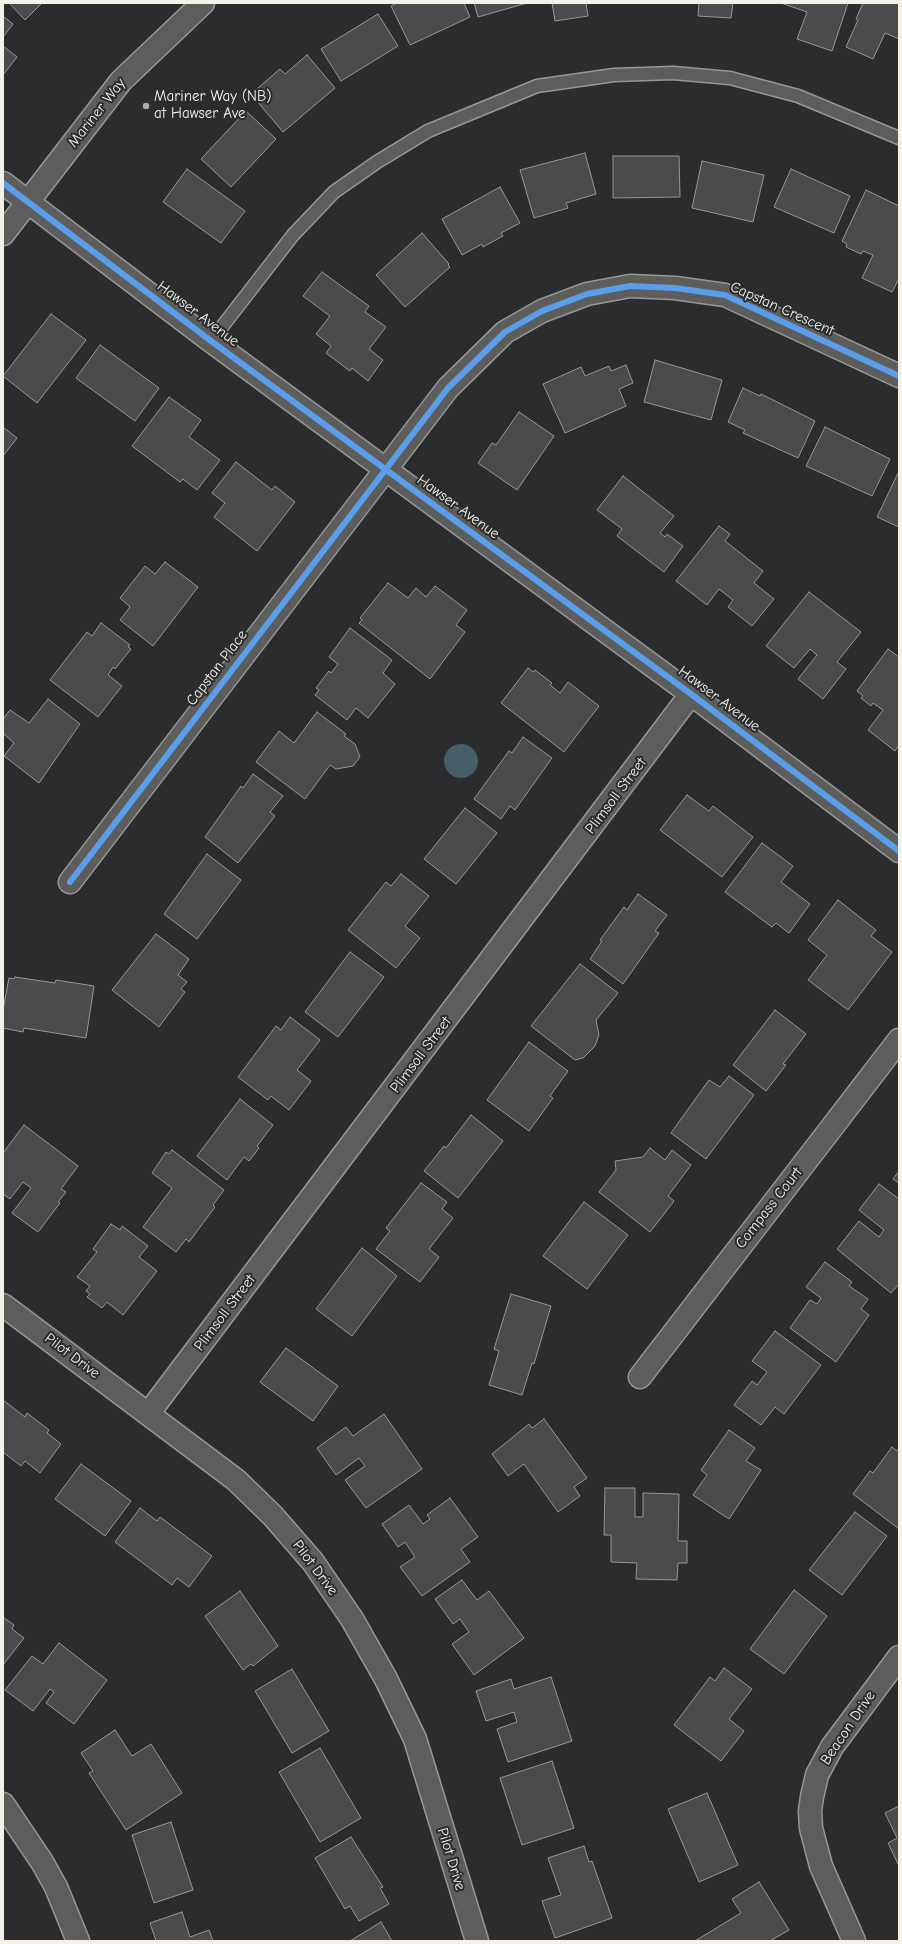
<!DOCTYPE html>
<style>
body{margin:0}
#map{position:relative;width:902px;height:1944px;overflow:hidden;background:#2b2c2d;font-family:"Comic Neue",sans-serif}
canvas{display:block}
.frame{position:absolute;inset:0;border:4px solid #f4f1e8;pointer-events:none}
</style>
<div id="map">
<canvas width="902" height="1944"></canvas>
<div class="frame"></div>
</div>
<script>
const g = document.querySelector('canvas').getContext('2d');
g.lineJoin = 'round';
function paint(path, color) { g.fillStyle = color; g.fill(path, 'evenodd'); }
const toPath = rows => new Path2D(rows.map(r => 'M' + r).join(''));
function trace(path, color, width, dash) { g.strokeStyle = color; g.lineWidth = width; g.lineCap = dash ? 'butt' : 'round'; g.setLineDash(dash || []); g.stroke(path); }
function drawText(font, color, halo, rows, align = 'center') {
  g.font = font + ' "Comic Neue",sans-serif'; g.lineWidth = 4; g.setLineDash([]); g.textBaseline = 'middle'; g.strokeStyle = halo; g.fillStyle = color; for (const [text, x, y, turn = 0] of rows) {
    g.save(); g.translate(x, y); g.rotate((+turn || 0) * Math.PI / 180); g.textAlign = isNaN(turn) ? turn : align; if (halo) g.strokeText(text, 0, 0); g.fillText(text, 0, 0); g.restore();
  }
}
paint(toPath([
 '444 761a17 17 0 1 1 34 0a17 17 0 1 1-34 0Z'
]), '#455e67');
const building = toPath([
 [9,3,42,3,25,20,9,3],
 [397,3,464,3,470,17,410,45,391,6,397,3],
 [474,3,527,3,478,17,474,3],
 [552,3,586,3,588,16,555,21,552,3],
 [699,3,733,3,731,18,698,16,699,3],
 [781,3,848,3,832,51,797,39,807,12,781,3],
 [863,3,899,3,899,39,885,33,873,59,846,47,858,20,856,19,863,3],
 [378,14,398,46,341,81,321,49,378,14],
 [3,16,13,24,3,37,3,16],
 [3,46,17,57,3,75,3,46],
 [307,55,335,88,283,132,251,94,280,69,285,74,307,55],
 [246,111,276,139,231,187,201,159,246,111],
 [585,153,596,194,566,203,568,208,534,218,520,170,585,153],
 [613,156,679,156,680,197,613,198,613,156],
 [702,161,764,175,753,222,692,208,702,161],
 [187,169,245,211,221,243,163,202,187,169],
 [791,169,850,196,834,233,774,207,791,169],
 [500,187,520,223,501,233,503,236,483,247,482,244,462,255,442,219,500,187],
 [866,190,899,206,899,279,892,292,862,278,873,255,863,251,861,254,846,247,847,244,842,241,866,190],
 [422,233,449,264,448,265,450,267,405,307,376,275,422,233],
 [322,272,369,306,365,312,386,327,369,349,383,360,368,381,352,368,350,371,326,353,331,346,316,334,330,316,303,296,322,272],
 [51,314,86,340,37,403,3,376,51,314],
 [100,345,159,388,135,421,76,378,100,345],
 [655,360,722,380,711,420,644,402,655,360],
 [626,365,633,383,619,389,626,406,565,433,543,384,581,367,585,376,609,366,611,371,626,365],
 [743,388,760,396,761,394,815,421,798,458,743,433,745,430,728,422,743,388],
 [169,397,201,420,189,437,220,460,197,490,183,479,180,482,132,446,169,397],
 [519,412,554,436,517,490,478,463,492,443,496,445,519,412],
 [3,427,17,438,3,456,3,427],
 [825,427,890,459,872,496,806,466,825,427],
 [236,462,272,490,275,486,295,502,257,551,214,517,225,503,212,493,236,462],
 [899,471,899,527,877,517,899,471],
 [623,476,674,516,660,533,665,537,667,534,683,546,664,572,617,536,622,529,597,510,623,476],
 [719,526,730,534,725,541,763,571,754,583,774,599,752,626,728,607,733,600,719,589,707,605,676,581,719,526],
 [165,562,198,587,153,646,120,620,130,607,120,598,145,566,155,574,165,562],
 [388,583,408,598,416,588,426,597,435,586,467,610,456,625,465,632,430,679,359,623,362,620,360,618,388,583],
 [809,592,861,632,837,662,846,669,823,699,798,679,817,655,810,649,794,668,766,646,809,592],
 [101,623,130,645,128,647,131,649,115,669,113,667,108,675,122,686,98,717,50,680,87,632,92,636,101,623],
 [350,628,392,660,383,673,395,684,368,718,356,708,347,720,315,695,319,690,316,688,329,671,331,673,338,664,329,657,350,628],
 [888,649,899,657,899,745,895,751,868,730,883,710,873,703,871,706,861,698,863,696,857,691,888,649],
 [528,668,533,672,535,670,552,683,550,685,560,693,568,682,599,706,564,752,501,703,528,668],
 [48,699,80,724,39,783,4,756,14,743,3,733,3,719,10,710,29,723,48,699],
 [317,712,346,734,344,736,355,744,360,757,353,766,336,769,330,765,305,799,256,762,279,731,294,743,317,712],
 [523,737,552,758,515,810,510,806,501,819,474,799,509,751,512,753,523,737],
 [253,774,283,796,270,812,275,816,238,863,205,837,241,786,243,788,253,774],
 [687,795,709,811,713,806,753,837,722,877,660,830,687,795],
 [465,808,497,833,456,884,424,859,465,808],
 [762,843,793,866,781,882,810,904,789,933,776,923,772,927,725,892,762,843],
 [207,854,241,880,197,939,164,914,207,854],
 [401,874,429,896,405,926,420,938,396,968,348,930,386,882,391,886,401,874],
 [638,894,667,915,655,931,659,933,623,984,590,959,602,941,600,940,624,907,627,910,638,894],
 [838,900,876,930,871,936,892,952,848,1010,808,980,827,955,808,940,838,900],
 [156,934,189,959,178,975,187,982,181,989,185,992,159,1027,112,990,156,934],
 [350,952,384,977,338,1037,305,1012,350,952],
 [580,964,618,993,596,1020,599,1035,595,1046,583,1058,575,1060,531,1026,580,964],
 [15,977,55,983,56,980,94,986,86,1038,24,1028,23,1032,3,1028,3,1010,9,978,14,979,15,977],
 [775,1010,806,1034,783,1064,786,1065,766,1091,733,1065,775,1010],
 [290,1017,320,1040,297,1070,311,1081,289,1110,271,1096,268,1100,238,1077,276,1026,281,1030,290,1017],
 [529,1042,568,1071,550,1096,553,1098,529,1131,487,1100,529,1042],
 [729,1076,754,1095,706,1159,671,1133,709,1080,720,1087,729,1076],
 [240,1099,273,1125,257,1146,259,1148,249,1161,244,1157,227,1180,197,1156,240,1099],
 [471,1115,503,1141,458,1198,424,1171,444,1146,446,1148,471,1115],
 [24,1125,78,1166,61,1189,66,1192,58,1202,60,1203,38,1232,12,1213,31,1188,23,1182,10,1199,3,1194,3,1153,24,1125],
 [650,1148,665,1160,672,1150,691,1165,668,1196,674,1201,650,1232,599,1192,616,1170,615,1161,643,1157,650,1148],
 [172,1150,224,1190,213,1205,215,1207,189,1242,186,1239,176,1252,143,1227,172,1188,152,1173,166,1152,169,1154,172,1150],
 [899,1171,899,1183,893,1179,899,1171],
 [421,1183,447,1202,442,1209,453,1218,429,1249,439,1257,420,1282,376,1249,390,1231,386,1228,421,1183],
 [879,1184,899,1199,899,1284,891,1293,837,1249,859,1221,879,1237,884,1230,859,1210,879,1184],
 [584,1202,628,1235,587,1289,543,1256,584,1202],
 [111,1224,120,1230,122,1226,148,1246,139,1257,157,1271,123,1315,107,1302,102,1308,87,1297,90,1294,86,1291,90,1286,77,1277,97,1252,93,1249,111,1224],
 [362,1248,397,1276,352,1336,316,1309,362,1248],
 [825,1262,852,1282,849,1286,868,1299,861,1309,869,1315,836,1362,790,1328,810,1300,817,1304,821,1298,806,1287,825,1262],
 [511,1294,551,1306,534,1364,532,1363,522,1395,489,1385,499,1351,494,1349,511,1294],
 [775,1331,821,1365,784,1414,775,1407,761,1425,734,1405,752,1381,757,1385,767,1372,752,1361,775,1331],
 [286,1348,338,1386,313,1421,260,1382,286,1348],
 [3,1400,25,1417,27,1413,49,1430,47,1433,61,1444,40,1473,25,1461,21,1466,3,1452,3,1400],
 [384,1414,422,1469,366,1508,345,1480,365,1466,359,1458,336,1475,317,1448,346,1427,353,1436,384,1414],
 [544,1419,587,1478,574,1487,580,1496,558,1512,524,1464,508,1476,492,1454,529,1424,532,1428,544,1419],
 [729,1430,755,1448,746,1461,761,1470,729,1519,693,1495,707,1475,701,1470,729,1430],
 [892,1447,897,1451,899,1448,899,1529,853,1494,870,1471,873,1473,892,1447],
 [81,1464,131,1501,105,1536,55,1499,81,1464],
 [605,1488,635,1488,635,1517,643,1517,643,1493,679,1494,678,1541,687,1541,687,1563,678,1563,677,1580,636,1579,637,1563,611,1562,611,1535,604,1535,605,1488],
 [450,1498,478,1537,461,1549,470,1562,422,1596,400,1567,415,1557,405,1542,398,1547,382,1524,409,1505,423,1524,430,1519,427,1515,450,1498],
 [140,1508,157,1521,160,1517,212,1556,189,1587,177,1578,172,1585,115,1542,140,1508],
 [855,1512,887,1536,842,1595,809,1570,855,1512],
 [462,1580,477,1600,489,1591,524,1638,474,1675,452,1644,469,1632,460,1619,453,1624,435,1599,462,1580],
 [794,1590,827,1616,784,1674,750,1649,794,1590],
 [240,1591,278,1646,253,1666,251,1664,243,1670,205,1616,240,1591],
 [3,1617,14,1625,12,1629,24,1638,3,1665,3,1617],
 [59,1643,107,1680,74,1724,46,1703,54,1692,50,1689,33,1711,5,1690,32,1656,43,1664,59,1643],
 [724,1668,752,1689,729,1719,744,1731,721,1761,674,1725,710,1677,715,1681,724,1668],
 [292,1669,329,1731,292,1753,255,1691,292,1669],
 [551,1677,572,1741,508,1762,497,1729,517,1722,514,1712,486,1721,476,1691,511,1679,514,1689,551,1677],
 [115,1730,132,1756,151,1744,182,1793,126,1830,89,1773,93,1771,81,1753,115,1730],
 [320,1748,361,1818,320,1842,279,1772,320,1748],
 [552,1761,574,1828,522,1845,500,1778,552,1761],
 [707,1793,738,1865,699,1882,668,1809,707,1793],
 [899,1806,899,1866,888,1843,897,1838,885,1813,899,1806],
 [171,1822,193,1890,154,1903,132,1835,171,1822],
 [351,1837,383,1887,380,1888,389,1904,359,1921,350,1906,345,1909,315,1858,351,1837],
 [584,1846,589,1862,592,1861,612,1918,555,1938,542,1901,561,1895,548,1858,584,1846],
 [759,1882,789,1930,770,1941,695,1941,741,1913,732,1899,759,1882],
 [182,1912,190,1937,209,1930,213,1941,156,1941,150,1923,182,1912],
 [381,1922,392,1941,350,1941,381,1922]
]);
paint(building, '#4b4a4d');
trace(building, '#979796', 1);
const lane = toPath([
 [211,341,293,235,334,192,377,162,428,131,537,86,614,75,673,73,730,78,798,96,899,138]
]);
const street = toPath([
 [3,183,211,341,691,694,899,851],
 [70,882,448,388,505,332,542,311,587,294,630,286,675,288,725,295,899,376],
 [3,1305,236,1480,273,1516,313,1562,352,1619,386,1679,415,1739,477,1941],
 [640,1377,899,1040],
 [148,1414,691,694],
 [3,1804,42,1862,56,1887,78,1941],
 [854,1941,821,1866,811,1828,810,1811,812,1797,817,1775,832,1747,899,1657]
]);
const secondary = toPath([
 [3,234,121,81,203,3]
]);
trace(lane, '#979796', 15);
trace(street, '#979796', 25);
trace(secondary, '#979796', 25);
trace(lane, '#5d5d5c', 12);
trace(street, '#5d5d5c', 22);
trace(secondary, '#5d5d5c', 22);
trace(toPath([
 [3,183,211,341,691,694,899,851],
 [70,882,448,388,505,332,542,311,587,294,630,286,675,288,725,295,899,376]
]), '#5a9eea', 6);
for (const [x, y, r, color] of [
 [146,106,4,"#aeaca7"]
]) { const dot = new Path2D(); dot.arc(x, y, r, 0, 2 * Math.PI); g.fillStyle = color; g.fill(dot); trace(dot, '#2a2d2e', 1.5); }
drawText('15px', '#f4f1e8', '#2a2d2e', [
 ["Mariner Way (NB)",154,97],
 ["at Hawser Ave",154,114]
], 'left');
drawText('15px', '#f4f1e8', '#2a2d2e', [
 ["Mariner Way",97,113,-52],
 ["Capstan Crescent",782,309,24],
 ["Hawser Avenue",198,314,37],
 ["Hawser Avenue",458,507,36],
 ["Capstan Place",217,668,-53],
 ["Hawser Avenue",719,699,37],
 ["Plimsoll Street",616,796,-53],
 ["Plimsoll Street",421,1055,-53],
 ["Compass Court",769,1208,-52],
 ["Plimsoll Street",225,1313,-53],
 ["Pilot Drive",72,1356,37],
 ["Pilot Drive",315,1568,53],
 ["Beacon Drive",848,1728,-56],
 ["Pilot Drive",451,1859,73]
]);
</script>
